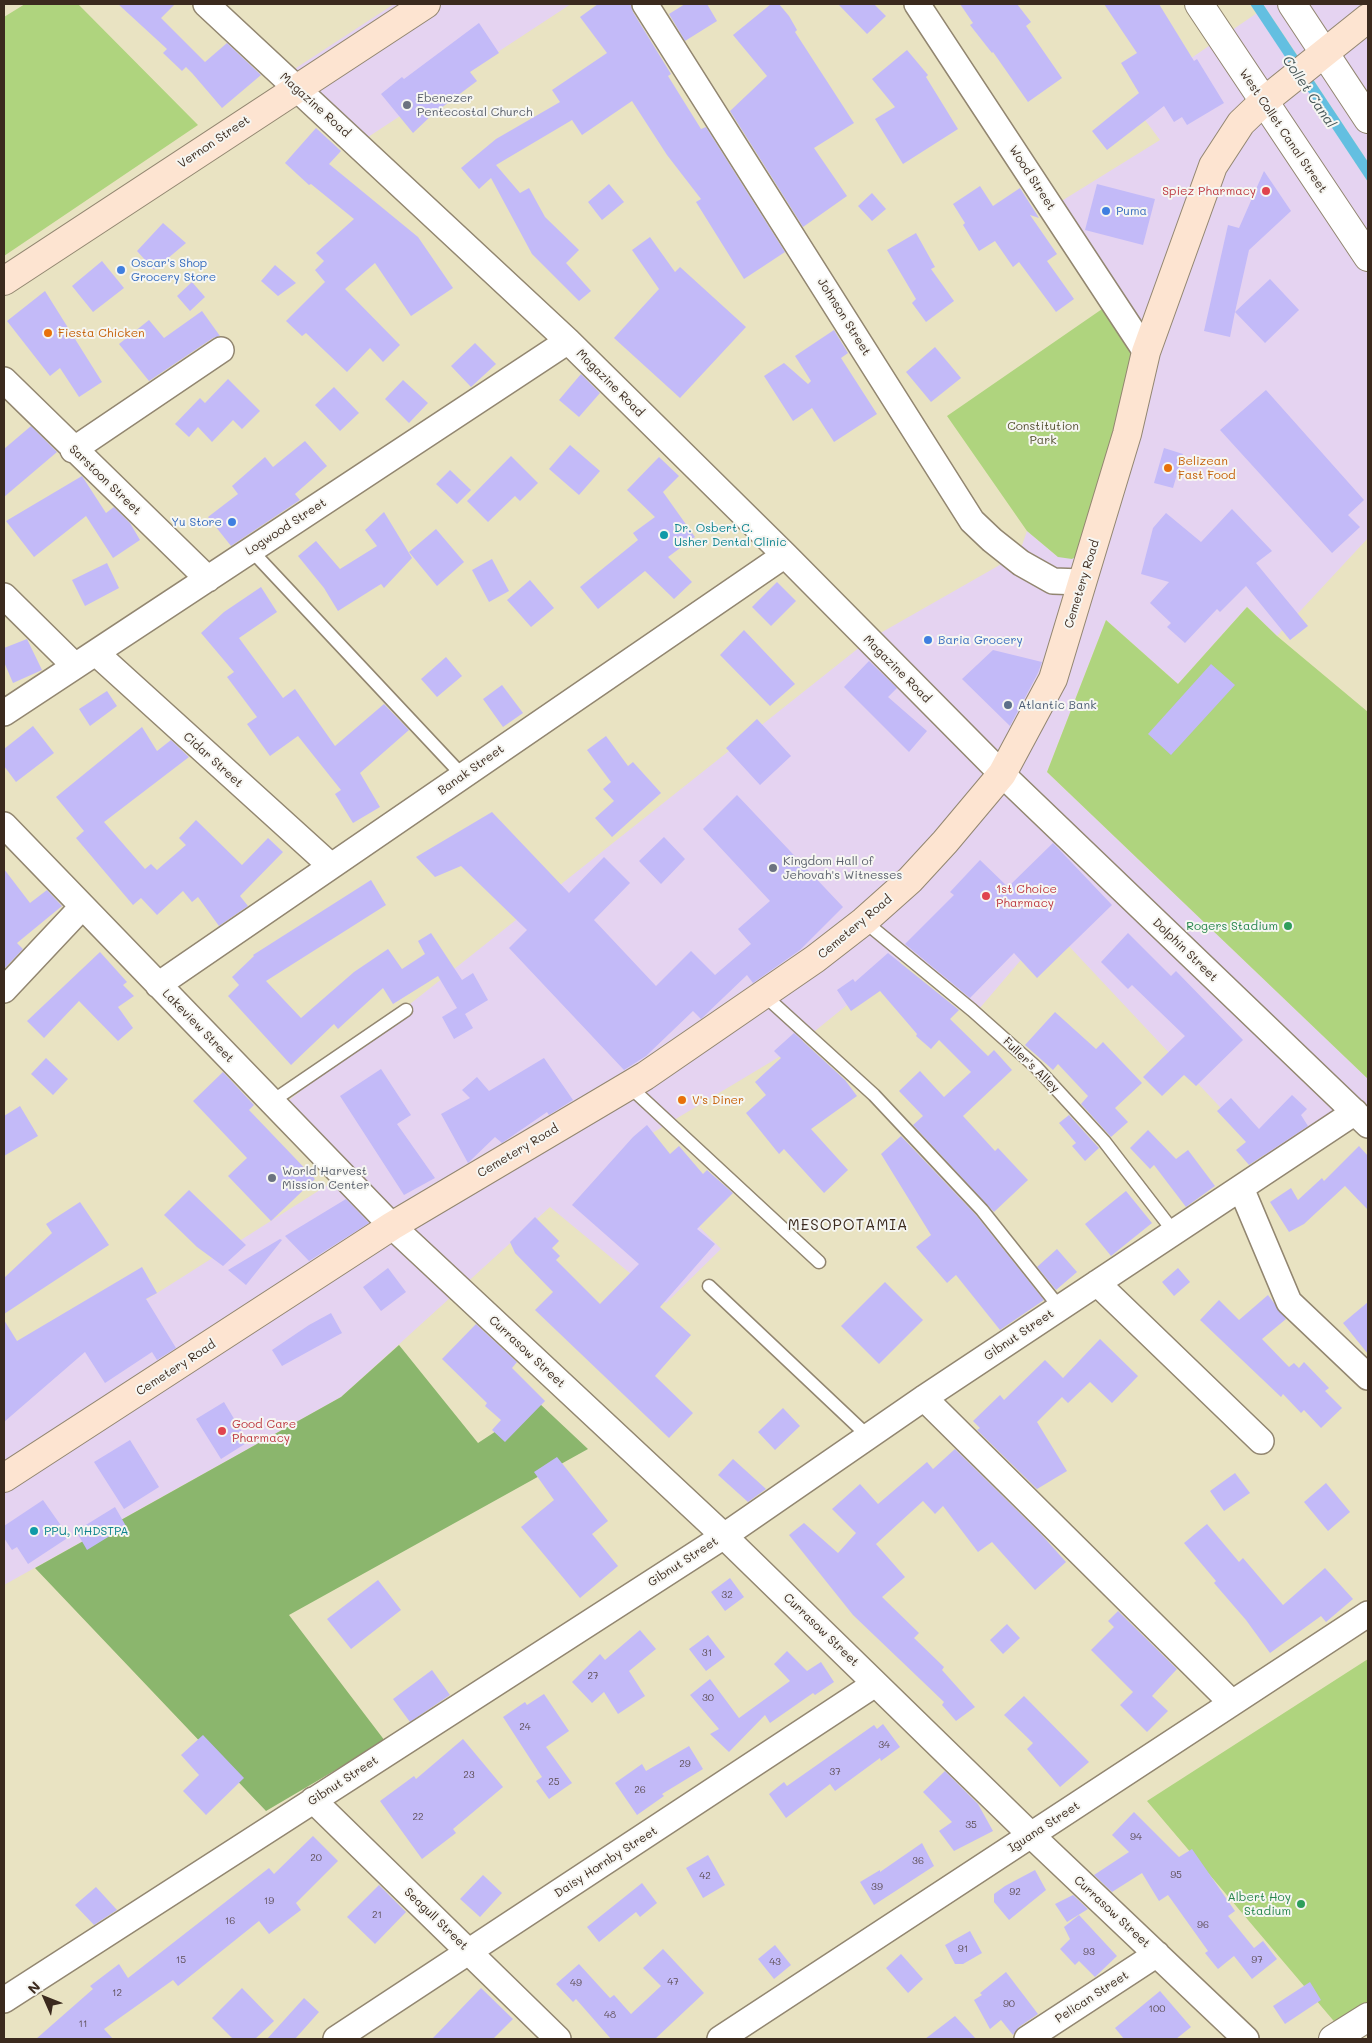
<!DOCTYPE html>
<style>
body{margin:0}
#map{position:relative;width:1372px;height:2043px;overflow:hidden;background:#e9e3c2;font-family:Mali,sans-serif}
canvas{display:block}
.frame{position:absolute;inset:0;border:5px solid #3b2a1e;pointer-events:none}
.north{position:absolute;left:20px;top:1973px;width:50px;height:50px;-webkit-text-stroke:4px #f6f6f2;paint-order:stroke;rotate:314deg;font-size:14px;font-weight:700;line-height:20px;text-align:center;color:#3b2a1e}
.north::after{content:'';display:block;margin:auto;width:18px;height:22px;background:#3b2a1e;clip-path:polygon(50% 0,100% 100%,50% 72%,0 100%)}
</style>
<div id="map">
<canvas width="1372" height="2043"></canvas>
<div class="frame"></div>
<div class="north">N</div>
</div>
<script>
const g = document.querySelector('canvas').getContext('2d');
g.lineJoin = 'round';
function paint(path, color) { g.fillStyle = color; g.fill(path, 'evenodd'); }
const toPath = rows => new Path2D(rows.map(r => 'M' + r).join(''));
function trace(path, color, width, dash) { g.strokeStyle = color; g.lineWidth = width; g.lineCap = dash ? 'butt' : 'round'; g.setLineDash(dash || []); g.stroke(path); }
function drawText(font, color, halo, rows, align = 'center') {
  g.font = font + ' Mali,sans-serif'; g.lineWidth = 4; g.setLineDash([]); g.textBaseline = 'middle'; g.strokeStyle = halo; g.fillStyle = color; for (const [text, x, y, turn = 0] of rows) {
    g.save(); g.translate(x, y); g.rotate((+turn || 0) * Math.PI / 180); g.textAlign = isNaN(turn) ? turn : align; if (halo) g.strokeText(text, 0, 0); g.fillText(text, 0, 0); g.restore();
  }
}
paint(toPath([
 [394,4,571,4,362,141,293,70],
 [1263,4,1368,4,1368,162,1290,44],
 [1257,13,1368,182,1368,538,1277,636,1247,607,1178,684,1106,620,1047,772,1368,1079,1368,1107,1281,1172,1050,926,979,1009,910,954,794,1048,624,1150,721,1249,666,1303,550,1207,341,1397,4,1585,4,1390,334,1181,274,1112,870,639,1019,554,1027,531,1058,557,1133,347,1047,210,1160,140,1130,100]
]), '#e5d3f1');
paint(toPath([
 [25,4,78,4,198,125,4,256,4,17],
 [1105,307,1133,347,1084,551,1072,559,1058,557,1027,531,947,416],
 [1247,607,1277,636,1368,712,1368,1079,1047,772,1106,620,1178,684],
 [1368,1659,1368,2006,1338,2026,1147,1801]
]), '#afd47e');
paint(toPath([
 [399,1345,478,1443,539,1403,588,1449,289,1615,385,1741,266,1811,35,1568,341,1397]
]), '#8bb66d');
paint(toPath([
 [1250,4,1263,4,1368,162,1368,182]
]), '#63bfe1');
paint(toPath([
 [118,4,175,4,161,18,205,62,227,43,261,75,222,108,192,73,186,67,182,71,163,53,167,49],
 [598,4,631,4,633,12,671,74,668,76,701,129,706,127,785,252,744,279,696,202,701,199,667,155,632,101,582,135,572,120,496,165,520,193,529,188,545,217,579,250,566,263,591,291,579,301,532,254,491,178,479,189,461,168,496,139,560,102,552,90,607,53,580,17],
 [685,4,707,4,717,21,685,41,669,14],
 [771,4,779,4,789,16,797,30,795,32,854,123,814,148,847,196,803,227,730,111,767,76,733,35],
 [838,4,874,4,886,16,867,34],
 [960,4,1017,4,1031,22,1026,26,1062,78,1028,102,993,52,992,53,970,25,973,23],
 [1104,4,1159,4,1194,61,1197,59,1224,103,1187,125,1182,117,1174,122,1164,106,1107,150,1092,131,1139,93,1121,63,1137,53],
 [479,23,499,53,470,72,477,81,433,114,413,133,381,94,402,77,404,79],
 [907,50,928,75,926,77,958,129,903,164,875,119,895,107,872,79],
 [316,128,341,151,329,164,418,237,453,288,411,316,375,263,345,289,400,345,383,362,370,348,347,372,306,333,302,336,286,321,325,282,315,270,324,261,316,253,354,219,311,184,309,185,285,163],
 [1264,171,1291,211,1249,250,1235,312,1270,279,1299,310,1265,343,1235,312,1230,337,1204,331,1228,225,1239,228],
 [609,184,624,202,602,220,588,202],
 [1097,184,1155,199,1143,245,1085,230],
 [980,186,993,206,1020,188,1039,218,1030,215,1057,254,1047,261,1074,299,1056,312,1019,262,1013,267,995,241,979,251,963,225,965,223,953,204],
 [872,193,886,209,872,221,858,206],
 [163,223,186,243,154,270,137,251],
 [916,233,935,267,931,269,954,301,926,322,912,303,916,299,887,250],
 [650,237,675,272,680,267,746,327,680,398,614,338,659,289,632,250],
 [102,261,124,288,93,312,72,286],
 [275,265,296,283,278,296,261,281],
 [192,282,205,297,190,311,177,296],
 [45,291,102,382,79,397,60,368,50,376,7,321],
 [202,311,220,336,213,338,149,381,119,344,149,320,164,338],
 [834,330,848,353,841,358,877,414,834,442,812,408,793,421,764,376,784,363,808,384,811,381,795,356],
 [475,343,496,364,471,387,451,366],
 [935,347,961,378,931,402,906,372],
 [581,374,600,393,579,417,559,400],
 [228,379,260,411,242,429,233,420,212,442,198,427,189,437,175,424,200,398,205,403],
 [403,380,428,403,409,423,385,399],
 [334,387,359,413,340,431,315,405],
 [1266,390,1364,500,1348,515,1360,527,1332,553,1220,430],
 [31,426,57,452,4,497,4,449],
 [305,441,327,466,295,494,300,500,231,546,208,517,238,494,232,486,265,457,273,467],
 [570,445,600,471,579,495,549,469],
 [1164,448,1183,454,1173,488,1154,483],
 [511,456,538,483,520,501,515,496,488,522,467,501],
 [659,457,679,476,663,492,695,537,668,557,692,582,674,599,645,571,598,609,580,587,638,540,633,533,655,517,627,490],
 [450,470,471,490,457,504,436,484],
 [82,476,106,513,114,507,130,523,140,540,113,558,86,516,34,557,6,521],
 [1232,509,1272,551,1256,563,1308,626,1290,640,1246,586,1220,612,1217,609,1185,643,1167,627,1171,623,1150,603,1169,582,1141,574,1153,528,1166,513,1201,542],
 [384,512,412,558,384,588,381,584,338,611,324,588,298,556,316,541,340,569,377,546,365,530],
 [436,529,464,562,437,586,409,552],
 [492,559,509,591,489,602,472,570],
 [107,563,119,588,85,606,72,580],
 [530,580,554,608,531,627,507,600],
 [777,582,796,601,771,626,752,607],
 [261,587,277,612,239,638,283,698,295,689,335,746,384,704,409,730,360,773,380,807,353,823,335,794,341,790,298,736,270,756,247,724,257,717,227,677,234,672,201,633,224,612],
 [744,630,795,684,770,706,720,655],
 [27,639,42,670,13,683,4,662,4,648],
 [993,650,1042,662,1038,673,1010,726,962,679],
 [446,657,462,676,437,697,421,679],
 [869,661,897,688,888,697,927,731,909,752,844,687],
 [1211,664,1235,685,1171,755,1148,734],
 [502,685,523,713,503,727,483,699],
 [107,691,117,706,90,726,79,709],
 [757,719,791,756,760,785,726,748],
 [33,726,54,753,16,782,4,766,4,749],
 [142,727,157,751,171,740,189,757,104,822,145,869,151,864,157,870,186,845,179,838,196,820,242,865,268,838,283,852,240,896,248,906,219,926,198,897,192,902,183,891,157,915,141,898,133,905,76,838,84,831,56,797],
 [606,736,628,766,633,762,661,793,612,837,595,818,614,801,603,789,611,782,587,750],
 [737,795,843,907,800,950,753,983,747,975,701,1019,693,1011,646,1056,624,1070,509,948,527,930,461,866,435,877,416,857,492,812,569,893,604,857,630,883,594,920,656,986,691,951,715,975,751,944,738,929,770,901,703,829],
 [664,837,685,859,661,884,639,861],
 [1053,843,1112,905,1037,978,1014,953,970,998,905,944,954,895,950,892,980,860,1008,887],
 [4,869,30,903,47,890,62,906,17,943,23,949,4,969],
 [371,880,386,905,266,981,301,1018,354,972,388,949,402,969,425,954,418,941,431,933,462,980,473,973,488,1000,465,1014,473,1028,454,1039,442,1017,457,1008,438,976,393,1004,383,988,338,1029,334,1024,291,1065,228,996,239,985,232,977,254,956,253,955],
 [1128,933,1171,976,1176,971,1243,1040,1196,1086,1184,1075,1162,1096,1143,1077,1185,1036,1132,985,1128,989,1101,962],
 [100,952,127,982,123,985,134,996,118,1007,133,1028,118,1041,79,1001,44,1038,27,1021],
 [888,953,959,1010,950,1019,988,1056,994,1050,1012,1070,963,1116,995,1151,998,1148,1028,1180,994,1212,913,1125,923,1116,899,1091,920,1071,944,1097,971,1072,939,1040,931,1049,916,1036,917,1034,880,991,851,1011,837,990,853,979,855,982],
 [1055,1012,1096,1049,1103,1042,1142,1083,1115,1108,1128,1122,1111,1137,1081,1104,1088,1096,1058,1064,1053,1070,1025,1045],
 [794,1033,845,1080,857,1096,811,1129,848,1170,824,1193,784,1149,779,1154,746,1113,766,1095,755,1082,781,1058,774,1051],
 [46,1058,68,1079,53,1095,31,1074],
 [544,1058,573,1100,549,1115,547,1112,502,1143,495,1137,468,1163,441,1114,470,1098,462,1090,477,1077,489,1091],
 [381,1069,411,1115,397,1124,435,1178,404,1195,340,1096],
 [223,1072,254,1105,249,1110,315,1179,271,1221,228,1176,247,1158,193,1101],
 [1292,1095,1307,1109,1301,1115,1308,1126,1249,1165,1236,1150,1246,1142,1217,1111,1231,1098,1259,1129],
 [20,1106,38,1136,4,1156,4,1116],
 [1069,1115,1099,1148,1085,1161,1072,1146,1076,1143,1059,1123],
 [647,1125,670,1154,679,1146,703,1174,707,1170,733,1193,697,1229,715,1244,660,1307,691,1335,655,1376,693,1413,669,1438,535,1310,553,1292,515,1253,510,1242,535,1217,559,1241,552,1248,560,1256,556,1260,600,1304,639,1264,572,1205,633,1137],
 [1148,1130,1176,1159,1188,1150,1215,1186,1186,1207,1154,1165,1150,1169,1130,1148],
 [901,1136,976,1215,1044,1300,1000,1330,956,1275,947,1283,916,1247,931,1235,881,1154],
 [1359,1146,1368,1156,1368,1210,1345,1186,1304,1224,1289,1232,1270,1202,1291,1188,1298,1200,1322,1178,1324,1181],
 [189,1190,246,1245,223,1266,197,1247,164,1215],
 [1126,1191,1152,1223,1111,1256,1085,1224],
 [346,1199,369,1223,309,1261,285,1236],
 [80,1202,109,1245,4,1314,4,1278,52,1233,46,1224],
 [280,1239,282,1240,246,1285,228,1270],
 [1057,1249,1077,1272,1056,1290,1037,1267],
 [142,1267,157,1293,146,1299,176,1348,157,1360,152,1352,105,1383,85,1352,4,1422,4,1320,17,1341],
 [388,1268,406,1292,381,1311,363,1287],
 [1178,1268,1190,1282,1174,1296,1162,1282],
 [885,1282,923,1320,879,1364,841,1326],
 [1268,1295,1286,1319,1262,1339,1289,1367,1294,1363,1299,1368,1304,1362,1329,1388,1325,1391,1342,1408,1321,1428,1304,1410,1301,1413,1283,1394,1281,1397,1200,1320,1219,1300,1239,1320],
 [1368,1302,1368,1354,1343,1323],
 [331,1313,342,1333,282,1366,272,1350,309,1325],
 [476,1324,517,1362,512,1368,545,1401,505,1442,492,1430,501,1420,485,1406,487,1403,442,1359],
 [1100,1339,1138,1376,1112,1403,1090,1382,1068,1403,1062,1397,1037,1422,1067,1471,1037,1489,977,1430,980,1428,973,1421,1000,1395,1004,1400,1045,1360,1063,1378],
 [224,1402,248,1442,221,1459,196,1419],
 [783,1408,800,1426,775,1450,758,1432],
 [130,1440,159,1487,124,1509,94,1462],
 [955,1449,1041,1534,1066,1562,1035,1590,992,1542,978,1552,943,1506,935,1514,923,1501,876,1544,905,1577,882,1597,919,1633,914,1638,944,1667,942,1670,975,1707,956,1721,942,1705,944,1702,853,1615,789,1535,804,1523,838,1553,856,1533,832,1509,860,1484,878,1504,927,1462,933,1469],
 [557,1457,608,1521,592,1534,618,1566,580,1598,521,1527,554,1500,534,1472],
 [733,1459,766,1489,748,1502,718,1475],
 [1235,1473,1250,1493,1224,1511,1210,1491],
 [1326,1483,1350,1512,1328,1531,1304,1502],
 [43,1500,69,1537,28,1564,17,1547,12,1550,4,1538,4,1526],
 [115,1507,126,1526,87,1550,76,1531],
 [1207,1524,1239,1562,1243,1558,1283,1605,1325,1568,1353,1599,1326,1622,1321,1616,1270,1653,1246,1620,1214,1583,1216,1581,1184,1543],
 [730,1578,744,1597,725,1611,711,1592],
 [378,1580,401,1610,351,1649,327,1619],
 [1118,1611,1177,1669,1152,1696,1168,1711,1147,1732,1120,1705,1133,1692,1091,1650,1114,1627,1108,1621],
 [1007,1624,1020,1638,1003,1654,990,1640],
 [640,1630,656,1649,629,1671,645,1696,618,1714,604,1692,592,1703,572,1682,600,1654,605,1660],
 [708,1635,725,1657,706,1671,689,1649],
 [787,1651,807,1671,821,1662,834,1682,815,1695,813,1693,770,1723,765,1715,729,1752,710,1734,719,1729,690,1695,710,1679,739,1718,790,1681,774,1664],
 [432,1670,450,1695,410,1722,393,1699],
 [544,1694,569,1731,546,1747,572,1783,549,1799,536,1781,542,1777,503,1717,525,1702,527,1705],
 [1024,1696,1089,1762,1060,1787,1027,1749,1033,1743,1004,1715],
 [883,1724,900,1747,881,1761,880,1758,835,1791,830,1784,786,1818,769,1794,784,1782,787,1786,874,1725,877,1729],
 [203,1735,244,1778,206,1815,183,1791,199,1775,181,1755],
 [463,1739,503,1787,453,1829,456,1833,422,1859,380,1801,414,1776,416,1779],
 [689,1746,703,1769,662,1794,664,1796,637,1815,615,1783,642,1764,646,1771],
 [945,1771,978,1804,993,1831,954,1851,939,1831,952,1822,923,1792],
 [1134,1812,1179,1857,1192,1849,1235,1911,1228,1916,1254,1948,1263,1941,1277,1959,1252,1979,1234,1956,1218,1969,1205,1953,1208,1951,1168,1895,1159,1901,1142,1873,1112,1892,1094,1875,1129,1852,1112,1835],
 [313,1836,338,1861,296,1903,301,1910,269,1934,259,1921,178,1986,173,1980,104,2029,113,2039,36,2039,93,1989,90,1986,119,1964,128,1978,269,1868,274,1874],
 [922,1843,934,1866,874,1905,860,1882,880,1870,880,1872],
 [708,1855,725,1885,703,1898,686,1868],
 [1035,1870,1046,1890,1009,1920,994,1902,994,1894,1005,1886],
 [483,1875,502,1893,480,1917,460,1899],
 [642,1883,657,1903,640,1917,636,1912,599,1942,587,1927],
 [379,1885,406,1912,375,1944,347,1917],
 [96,1887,117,1910,94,1925,75,1905],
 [1073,1895,1088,1909,1067,1922,1055,1904],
 [1079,1915,1117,1956,1095,1977,1079,1961,1075,1965,1060,1949,1070,1939,1064,1927],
 [970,1931,982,1953,963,1964,955,1964,945,1945],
 [775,1945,791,1965,774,1979,758,1959],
 [663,1949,704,1993,655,2039,611,2039,576,1999,573,2002,556,1984,579,1964,610,1998,614,1995,631,2014,661,1986,643,1968],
 [901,1954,923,1979,908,1993,886,1968],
 [1006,1972,1038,2014,1019,2027,1013,2035,1001,2020,990,2029,974,2000,982,1995,980,1993],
 [1310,1982,1321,2000,1285,2024,1273,2006],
 [242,1988,274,2021,255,2039,233,2039,212,2018],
 [481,1988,513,2019,493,2039,432,2039],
 [1160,1991,1191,2027,1176,2039,1124,2039,1115,2028],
 [304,1998,319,2012,295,2039,267,2039],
 [955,2016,976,2039,925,2039]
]), '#c3baf8');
const service = toPath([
 [251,550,463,776],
 [864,921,972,1010,1036,1067,1104,1141,1174,1232],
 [764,995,874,1095,982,1210,1060,1308],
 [629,1086,819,1262],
 [271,1102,406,1010],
 [709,1286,869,1437]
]);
const minor = toPath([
 [206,4,568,341,785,555,1002,774,1368,1125],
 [645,4,972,521,992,540,1021,563,1053,581,1082,582],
 [917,4,1146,352],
 [4,380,208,579],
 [73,450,221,350],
 [4,596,75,666],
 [96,653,331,866],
 [4,713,568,341],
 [4,825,392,1226,724,1536,1031,1835,1246,2039],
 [158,985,785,555],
 [4,990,82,907],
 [1241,1188,1289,1302,1368,1377],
 [1097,1283,1261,1441],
 [924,1398,1232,1703],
 [313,1800,558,2039],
 [4,2000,724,1536,924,1398,1355,1112],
 [336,2039,875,1684],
 [720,2039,1368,1614],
 [1027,2039,1157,1954]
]);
const tertiary = toPath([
 [1199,4,1368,257],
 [1292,4,1368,119],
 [1333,2039,1368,2017]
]);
const secondary = toPath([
 [4,281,426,4],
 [4,1478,392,1226,645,1076,815,959,864,921,910,880,945,842,1002,774,1053,679,1127,434,1146,352,1213,166,1241,123,1263,102,1368,18]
]);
trace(service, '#928670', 15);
trace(minor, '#928670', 28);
trace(tertiary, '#928670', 30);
trace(secondary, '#928670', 30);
trace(service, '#fff', 12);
trace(minor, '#fff', 25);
trace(tertiary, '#fff', 28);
trace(secondary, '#fde4d1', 28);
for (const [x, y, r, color] of [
 [407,105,5,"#6b7280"],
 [1266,191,5,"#e0444e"],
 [1106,211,5,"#3f7fe0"],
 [121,270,5,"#3f7fe0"],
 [48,333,5,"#e8710a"],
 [1168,468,5,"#e8710a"],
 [232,522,5,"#3f7fe0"],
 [664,535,5,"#0f9aa8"],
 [928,640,5,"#3f7fe0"],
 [1008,705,5,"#5c6f8a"],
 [773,868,5,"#6b7280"],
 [986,896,5,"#e0444e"],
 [1288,926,5,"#2e9e5b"],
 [682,1100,5,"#e8710a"],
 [272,1178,5,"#6b7280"],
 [222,1431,5,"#e0444e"],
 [34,1531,5,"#0f9aa8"],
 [1301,1904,5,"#2e9e5b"]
]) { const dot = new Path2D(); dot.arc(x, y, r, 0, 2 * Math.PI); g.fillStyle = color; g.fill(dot); trace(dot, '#f6f6f2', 2); }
drawText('10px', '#5d4e54', null, [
 ["32",727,1595],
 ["31",707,1653],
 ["27",593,1676],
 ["30",708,1698],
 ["24",525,1727],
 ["34",884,1745],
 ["29",685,1764],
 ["37",835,1772],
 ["23",469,1775],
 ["25",554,1782],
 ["26",640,1790],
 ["22",418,1817],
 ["35",971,1825],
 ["94",1136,1837],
 ["20",316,1858],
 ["36",918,1861],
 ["95",1176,1875],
 ["42",705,1876],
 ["39",877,1887],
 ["92",1015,1892],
 ["19",269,1901],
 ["21",377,1915],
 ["16",230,1921],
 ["96",1203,1925],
 ["91",963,1949],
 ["93",1089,1952],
 ["15",181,1960],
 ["97",1257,1960],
 ["43",775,1962],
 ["47",673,1982],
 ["49",576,1983],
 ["12",117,1993],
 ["90",1009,2004],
 ["100",1157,2009],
 ["48",610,2015],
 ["11",83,2024]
]);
drawText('12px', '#5b616d', '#f6f6f2', [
 ["Ebenezer",417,98],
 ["Pentecostal Church",417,112],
 ["Kingdom Hall of",783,861],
 ["Jehovah's Witnesses",783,875],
 ["World Harvest",282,1171],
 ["Mission Center",282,1185]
], 'left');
drawText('12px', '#3b2a1e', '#f6f6f2', [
 ["Magazine Road",315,105,42],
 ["West Collet Canal Street",1283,131,56],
 ["Vernon Street",214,142,-34],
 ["Wood Street",1032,178,57],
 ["Johnson Street",844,317,58],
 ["Magazine Road",610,383,45],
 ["Sarstoon Street",105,480,44],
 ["Logwood Street",286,527,-33],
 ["Cemetery Road",1082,584,-73],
 ["Magazine Road",897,669,45],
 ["Cidar Street",213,760,42],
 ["Banak Street",471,770,-35],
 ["Cemetery Road",855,927,-40],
 ["Dolphin Street",1185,950,44],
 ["Lakeview Street",198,1026,46],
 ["Fuller's Alley",1031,1065,44],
 ["Cemetery Road",518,1151,-31],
 ["Gibnut Street",1019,1335,-34],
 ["Currasow Street",527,1352,43],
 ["Cemetery Road",176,1368,-33],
 ["Gibnut Street",683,1562,-33],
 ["Currasow Street",821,1630,44],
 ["Gibnut Street",343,1781,-33],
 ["Iguana Street",1044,1827,-33],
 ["Daisy Hornby Street",606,1862,-33],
 ["Currasow Street",1112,1912,43],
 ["Seagull Street",436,1919,44],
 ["Pelican Street",1092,1997,-33]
]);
drawText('12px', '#be3a42', '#f6f6f2', [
 ["Spiez Pharmacy",1256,191,"right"],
 ["1st Choice",996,889],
 ["Pharmacy",996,903],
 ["Good Care",232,1424],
 ["Pharmacy",232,1438]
], 'left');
drawText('12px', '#366cbe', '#f6f6f2', [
 ["Puma",1116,211],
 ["Oscar's Shop",131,263],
 ["Grocery Store",131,277],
 ["Yu Store",222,522,"right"],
 ["Baria Grocery",938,640]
], 'left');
drawText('12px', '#c56008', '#f6f6f2', [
 ["Fiesta Chicken",58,333],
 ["Belizean",1178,461],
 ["Fast Food",1178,475],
 ["V's Diner",692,1100]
], 'left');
drawText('12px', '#585436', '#f6f6f2', [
 ["Constitution",1043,426],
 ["Park",1043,440]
]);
drawText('12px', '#0d838f', '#f6f6f2', [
 ["Dr. Osbert C.",674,528],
 ["Usher Dental Clinic",674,542],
 ["PPU, MHDSTPA",44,1531]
], 'left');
drawText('12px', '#4e5e75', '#f6f6f2', [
 ["Atlantic Bank",1018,705]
], 'left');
drawText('12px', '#27864d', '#f6f6f2', [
 ["Rogers Stadium",1278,926],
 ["Albert Hoy",1291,1897],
 ["Stadium",1291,1911]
], 'right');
drawText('italic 14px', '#475758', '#f6f6f2', [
 ["Collet Canal",1309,92,56]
]);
g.letterSpacing = '1px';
drawText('15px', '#3b2a1e', '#f6f6f2', [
 ["MESOPOTAMIA",848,1225]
]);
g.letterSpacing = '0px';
</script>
